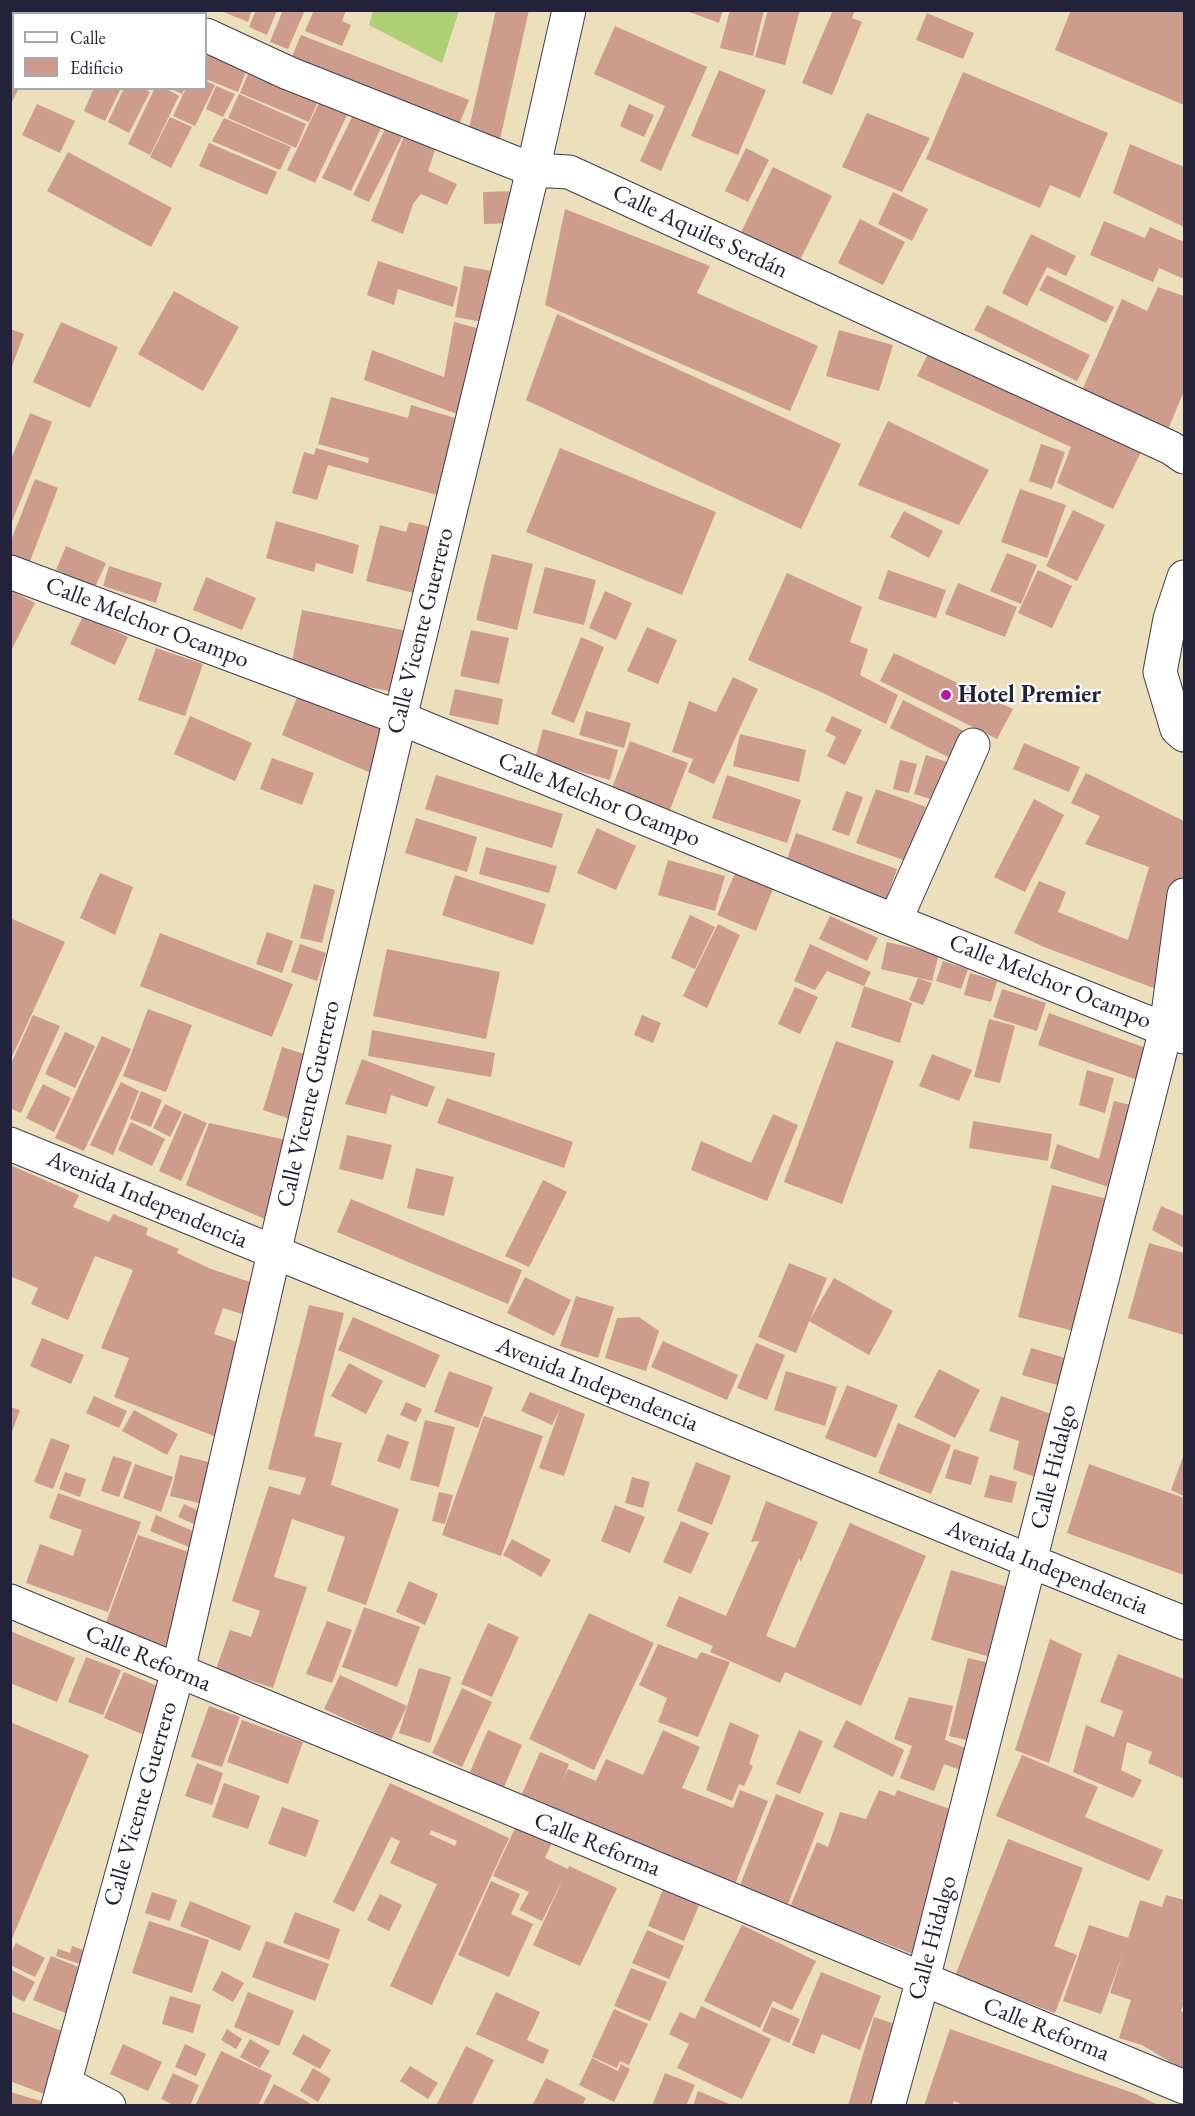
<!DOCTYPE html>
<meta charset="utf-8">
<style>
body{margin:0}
#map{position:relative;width:1195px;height:2116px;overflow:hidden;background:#ebdfbc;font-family:"EB Garamond",serif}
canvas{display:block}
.frame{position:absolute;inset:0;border:12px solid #22223b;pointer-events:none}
.legend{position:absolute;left:12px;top:12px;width:195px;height:78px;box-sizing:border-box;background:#fff;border:2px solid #a7a7b1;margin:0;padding:8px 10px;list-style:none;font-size:18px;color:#22223b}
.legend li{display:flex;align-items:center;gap:12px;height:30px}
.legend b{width:30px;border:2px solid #a7a7b1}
</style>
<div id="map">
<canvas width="1195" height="2116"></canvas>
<div class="frame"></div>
<ul class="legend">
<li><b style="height:8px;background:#fff"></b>Calle</li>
<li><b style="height:16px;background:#ce9c8c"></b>Edificio</li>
</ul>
</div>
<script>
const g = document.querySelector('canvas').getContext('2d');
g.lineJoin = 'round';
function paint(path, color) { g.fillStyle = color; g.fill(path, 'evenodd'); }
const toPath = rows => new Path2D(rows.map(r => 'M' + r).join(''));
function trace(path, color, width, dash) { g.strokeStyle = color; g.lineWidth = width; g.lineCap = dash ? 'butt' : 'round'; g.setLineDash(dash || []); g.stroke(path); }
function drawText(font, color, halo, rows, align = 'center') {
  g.font = font + ' "EB Garamond",serif'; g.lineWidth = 4.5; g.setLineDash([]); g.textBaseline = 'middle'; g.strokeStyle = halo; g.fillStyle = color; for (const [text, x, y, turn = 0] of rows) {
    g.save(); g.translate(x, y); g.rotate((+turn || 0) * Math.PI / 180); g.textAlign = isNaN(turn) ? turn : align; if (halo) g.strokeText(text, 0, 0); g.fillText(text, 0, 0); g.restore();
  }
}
paint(toPath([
 [373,11,459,11,442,63,369,25]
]), '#afcf77');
paint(toPath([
 [10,10,74,10,73,14,14,14,14,46,10,44],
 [78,10,127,10,125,14,77,14],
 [219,10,252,10,248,22],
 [256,10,277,10,267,35,249,27],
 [283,10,305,10,288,49,270,42],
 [314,10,346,10,342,21,351,25,342,46,305,31],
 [496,10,529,10,499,144,467,137],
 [684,10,723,10,719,23],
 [730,10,764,10,753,56,720,48],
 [768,10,800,10,785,65,755,57],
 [833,10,855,10,852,18,862,22,832,95,802,83],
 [1071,10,1184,10,1184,105,1055,50],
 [927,13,974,33,963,59,916,40],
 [615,26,707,67,661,171,640,161,665,106,594,74],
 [301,35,469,100,456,132,288,66],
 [206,53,247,69,238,92,206,79],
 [250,69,319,99,309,122,240,93],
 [719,70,766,90,738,155,691,136],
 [963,72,1108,133,1080,198,1050,185,1040,208,926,159],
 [10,81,14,82,14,88,19,88,10,106],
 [206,81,215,85,195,126,173,116,186,88,206,88],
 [216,86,235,94,223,117,206,109],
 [94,88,121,88,105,121,84,111],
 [124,88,143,88,150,92,129,133,108,122],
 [155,88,165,88,179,96,150,155,128,144],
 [169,88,185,88,182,94],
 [239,94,306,124,296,148,228,118],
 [321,99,349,111,315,183,287,170],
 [37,104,75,121,60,153,22,135],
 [629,104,654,115,644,137,620,126],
 [357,107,385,120,351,191,322,178],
 [867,113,930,138,902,192,842,167],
 [170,117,192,127,171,168,150,157],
 [224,118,291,147,280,170,212,141],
 [386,127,403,135,369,202,353,195],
 [404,136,436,147,428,171,457,184,447,205,421,194,413,204,403,234,371,221],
 [209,143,277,172,267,195,199,166],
 [1130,144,1184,167,1184,227,1113,193],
 [746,148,769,160,748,202,725,191],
 [68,152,172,208,151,247,47,191],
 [773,167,832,196,799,262,740,234],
 [518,191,519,223,484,224,483,192],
 [893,192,928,209,912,241,878,224],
 [565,209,710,266,697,293,818,346,790,411,545,305],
 [860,219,905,242,883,285,838,263],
 [1104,221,1145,238,1150,227,1184,242,1184,279,1159,268,1153,282,1090,255],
 [1031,234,1076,256,1066,276,1047,267,1027,306,1002,293],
 [378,261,458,287,453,307,398,289,394,305,367,295],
 [464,266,497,272,488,323,455,317],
 [1047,275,1114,307,1106,323,1039,290],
 [1158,287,1184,296,1184,391,1167,432,1080,395,1122,299,1147,311],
 [174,291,239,327,203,391,138,354],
 [987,305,1090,355,1077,381,974,330],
 [557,314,841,444,801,529,526,400],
 [61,322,118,347,90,408,33,382],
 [454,322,484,330,468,418,364,380,372,350,444,377],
 [10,329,24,334,11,369,10,369],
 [839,330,893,345,879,391,826,376],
 [928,354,1143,448,1113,509,1057,483,1071,447,917,376],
 [331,397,408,418,411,405,462,420,441,496,328,465,317,500,292,493,304,452,314,455,316,448,368,463,369,458,318,444],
 [30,413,52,422,11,524,10,462],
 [888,421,989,470,959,525,858,485],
 [1041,444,1065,452,1052,489,1029,481],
 [560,448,716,512,682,595,526,532],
 [35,479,58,488,29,564,10,557,10,543],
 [1020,489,1066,505,1047,558,1001,542],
 [1073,510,1105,525,1077,581,1046,566],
 [904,511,943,531,929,558,890,537],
 [276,521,359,545,353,574,316,563,314,572,266,558],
 [409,522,436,528,418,594,366,581,380,525,406,532],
 [66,546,106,563,95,587,56,570],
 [1007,553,1037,565,1021,604,990,591],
 [492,554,533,564,517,630,476,620],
 [109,566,162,583,156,603,103,586],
 [545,567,596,580,584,625,533,613],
 [888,570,946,590,936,618,878,599],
 [1038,570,1072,586,1052,628,1018,613],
 [787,573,862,607,850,642,868,649,860,675,898,695,886,724,823,693,748,660],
 [206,577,256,598,242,630,193,610],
 [958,583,1017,607,1005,637,945,614],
 [10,590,35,603,10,653],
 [605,591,632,603,616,640,589,628],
 [302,610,407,631,394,692,290,672],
 [83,616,128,637,115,665,70,644],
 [647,627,677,640,658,684,627,671],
 [471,630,509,638,499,684,460,676],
 [581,637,604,647,574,723,551,714],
 [156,648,203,664,185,716,138,700],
 [894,653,1013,709,997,739,880,681],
 [733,677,758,689,714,784,688,772,693,759,672,752,689,701,716,712],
 [455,689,503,699,498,725,449,715],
 [300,690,391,726,378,776,282,735],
 [903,700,968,733,954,760,890,728],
 [586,711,631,723,624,748,579,735],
 [190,716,252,743,235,781,174,754],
 [832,716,862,730,845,765,827,756,836,737,825,731],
 [543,729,618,750,610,780,535,759],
 [740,734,806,750,799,782,733,766],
 [630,741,688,763,668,815,610,793],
 [1024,743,1080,767,1069,792,1013,769],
 [926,755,956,765,944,803,914,794],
 [272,758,314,773,302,805,260,789],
 [900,760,917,764,909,793,893,789],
 [1086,773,1184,821,1184,920,1167,993,1044,947,1014,933,1039,881,1066,892,1058,912,1128,940,1149,867,1085,844,1100,816,1071,803],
 [436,775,563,814,552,848,425,809],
 [727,775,801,800,787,843,712,818],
 [876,789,926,807,906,861,856,843],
 [846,791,863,797,849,836,832,830],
 [1034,799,1064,815,1025,892,994,877],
 [416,818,477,837,467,872,405,853],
 [597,828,636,846,616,890,577,873],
 [796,833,897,869,884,905,784,868],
 [486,847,557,866,549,893,479,874],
 [668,860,725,876,715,911,658,895],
 [100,873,133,887,115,935,80,918],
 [735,873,773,889,756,931,717,915],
 [455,875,546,904,533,945,442,915],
 [314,884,335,890,322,943,300,938],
 [690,915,715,927,695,969,671,958],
 [830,916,878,938,867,961,819,939],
 [10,918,65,942,10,1061],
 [718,924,740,935,707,1008,683,996],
 [267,932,293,941,282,973,256,964],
 [160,933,293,984,272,1037,140,986],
 [887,942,939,954,932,981,881,969],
 [300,944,326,953,317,981,291,972],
 [810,944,871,972,864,986,827,971,815,990,794,981],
 [387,949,500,972,486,1039,373,1016],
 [943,961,968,969,961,989,936,981],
 [970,973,997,981,991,1002,964,995],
 [918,978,932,983,923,1005,909,1000],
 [864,986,912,1003,900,1043,851,1027],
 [795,987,818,997,800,1034,778,1024],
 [1002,989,1046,1003,1037,1031,993,1017],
 [148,1009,192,1025,166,1092,123,1076],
 [1049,1013,1157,1052,1146,1083,1038,1045],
 [33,1015,60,1026,21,1113,10,1108,10,1066],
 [642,1015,661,1023,653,1043,634,1035],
 [989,1019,1015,1026,1000,1083,974,1077],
 [372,1030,495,1053,491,1077,368,1056],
 [65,1032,95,1046,75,1088,45,1074],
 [102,1036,131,1049,84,1151,55,1138],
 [836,1041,894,1061,842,1204,784,1182],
 [282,1047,311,1056,293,1120,263,1110],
 [932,1054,972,1070,959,1101,919,1086],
 [362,1059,435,1087,427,1107,391,1095,386,1114,345,1104],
 [1087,1070,1114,1078,1105,1113,1079,1105],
 [121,1082,139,1091,113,1155,90,1145],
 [43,1084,71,1098,54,1132,26,1118],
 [141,1091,162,1100,151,1127,130,1119],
 [447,1098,573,1142,564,1168,437,1123],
 [1114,1101,1139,1107,1118,1190,1050,1168,1057,1144,1099,1159],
 [165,1104,182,1112,170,1137,153,1128],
 [184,1113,207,1123,181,1181,159,1171],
 [773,1114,798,1125,767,1201,691,1170,701,1141,751,1163],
 [973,1121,1052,1134,1048,1161,969,1148],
 [131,1122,165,1139,152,1166,118,1150],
 [209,1123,295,1142,274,1223,186,1185],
 [347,1135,392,1145,383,1180,339,1169],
 [10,1165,79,1195,73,1207,109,1222,113,1214,148,1228,146,1235,179,1249,177,1253,211,1269,259,1285,248,1316,223,1308,214,1334,249,1346,219,1438,114,1397,129,1358,101,1348,133,1270,95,1256,68,1320,31,1304,38,1288,10,1276],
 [416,1168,454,1177,444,1216,407,1208],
 [543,1180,567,1192,529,1267,505,1256],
 [1052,1185,1119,1202,1086,1334,1018,1317],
 [351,1199,522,1270,508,1304,337,1232],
 [1161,1206,1184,1216,1184,1248,1152,1230],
 [1149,1243,1184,1253,1184,1335,1128,1318],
 [789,1263,827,1278,796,1353,758,1337],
 [525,1277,571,1300,554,1336,507,1313],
 [834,1278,893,1311,869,1355,809,1321],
 [576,1296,614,1307,598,1358,560,1346],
 [309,1305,344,1313,314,1436,342,1443,331,1485,399,1509,366,1605,327,1591,345,1537,292,1519,274,1577,307,1587,273,1688,216,1669,230,1630,251,1637,260,1611,232,1601,269,1486,300,1495,306,1478,268,1469],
 [353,1317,440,1355,425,1388,338,1350],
 [639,1317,659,1331,646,1371,605,1358,617,1318],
 [42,1338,84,1355,71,1384,30,1366],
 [663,1341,738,1375,727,1400,651,1367],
 [756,1343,785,1355,767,1400,737,1388],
 [1031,1348,1076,1361,1068,1388,1022,1375],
 [349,1363,383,1381,366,1414,331,1396],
 [939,1369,980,1390,955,1438,914,1417],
 [449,1371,493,1387,478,1428,434,1412],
 [786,1371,837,1387,825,1426,774,1410],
 [847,1385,898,1405,876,1458,825,1438],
 [530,1392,585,1414,564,1476,539,1468,560,1409,552,1425,521,1411],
 [94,1396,127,1411,119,1428,86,1413],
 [1001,1396,1062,1418,1041,1479,1013,1469,1019,1441,989,1431],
 [406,1402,422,1409,416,1422,400,1415],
 [10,1407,20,1410,11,1434,10,1434],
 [134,1410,178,1434,167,1455,122,1431],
 [484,1416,543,1436,501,1556,442,1535],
 [425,1420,455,1427,439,1487,410,1480],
 [898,1423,951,1445,931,1494,878,1473],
 [387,1434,409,1442,400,1469,377,1461],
 [51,1438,70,1445,53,1489,34,1482],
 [954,1449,979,1457,971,1485,945,1478],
 [1184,1454,1184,1496,1171,1490],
 [180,1455,213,1463,203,1504,170,1496],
 [113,1456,132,1462,119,1497,101,1491],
 [696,1462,731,1476,712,1525,677,1511],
 [135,1464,173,1477,161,1512,123,1498],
 [1089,1464,1184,1498,1184,1575,1067,1533],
 [65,1472,86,1479,80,1497,59,1489],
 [990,1475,1017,1482,1012,1503,984,1497],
 [632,1477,650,1482,643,1508,625,1503],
 [439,1492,453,1495,445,1524,432,1521],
 [58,1493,141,1522,108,1612,26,1583,40,1544,73,1556,82,1530,49,1518],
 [766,1501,818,1522,801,1562,799,1558,766,1636,795,1648,850,1523,926,1556,861,1706,785,1672,780,1683,710,1652,713,1646,666,1626,679,1596,726,1616,759,1541,751,1542],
 [184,1504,199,1511,194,1524,178,1517],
 [615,1505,645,1517,630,1553,601,1541],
 [156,1515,195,1532,189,1547,150,1531],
 [681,1521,709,1533,691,1574,663,1562],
 [138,1535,198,1555,166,1649,105,1625],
 [512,1539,551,1560,541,1577,503,1555],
 [951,1570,1018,1590,997,1659,931,1640],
 [409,1581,438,1594,425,1625,396,1612],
 [364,1607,420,1627,397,1687,342,1667],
 [589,1613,654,1643,594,1770,529,1739],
 [327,1621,352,1630,332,1683,306,1674],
 [488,1623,519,1637,492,1697,461,1684],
 [10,1631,75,1658,57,1702,10,1683],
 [1050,1639,1082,1654,1049,1763,1015,1750],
 [658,1644,697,1659,701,1652,730,1662,698,1737,658,1722,667,1698,639,1685],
 [1118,1654,1184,1679,1184,1779,1148,1763,1152,1752,1127,1742,1121,1770,1142,1780,1133,1798,1073,1772,1086,1725,1114,1737,1123,1711,1100,1702],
 [86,1657,121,1670,103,1715,68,1702],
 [968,1658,999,1665,979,1743,949,1736],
 [419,1668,451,1677,430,1743,399,1733],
 [124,1672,162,1688,142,1734,104,1718],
 [340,1675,407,1706,391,1740,324,1709],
 [462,1688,492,1702,462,1767,432,1753],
 [909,1697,953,1706,945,1740,975,1752,968,1773,944,1764,934,1791,900,1778,912,1746,894,1739],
 [209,1706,240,1717,222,1767,191,1757],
 [242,1720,303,1742,288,1784,227,1762],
 [846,1720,904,1750,893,1777,833,1747],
 [10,1722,89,1755,11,1941,10,1941],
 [730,1722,759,1735,749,1764,753,1766,744,1786,739,1784,732,1801,706,1790],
 [488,1730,522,1745,504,1787,470,1772],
 [663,1730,700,1747,682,1788,733,1808,740,1790,768,1801,735,1884,522,1794,540,1752,569,1764,563,1780,568,1769,596,1781,606,1759,643,1775],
 [799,1730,823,1741,800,1794,776,1784],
 [1022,1755,1098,1787,1085,1817,1163,1850,1149,1881,996,1816],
 [197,1763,223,1773,212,1805,185,1796],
 [224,1783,260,1796,248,1829,212,1817],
 [390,1783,509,1838,432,2005,390,1986,437,1884,390,1863,400,1841,391,1837,354,1912,333,1902],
 [431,1830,457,1841,455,1846,429,1834],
 [879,1790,895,1796,897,1790,955,1811,913,1954,790,1907,817,1842,828,1847,840,1812,866,1819],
 [776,1794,824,1813,788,1904,740,1885],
 [282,1807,319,1820,306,1857,268,1844],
 [516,1826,552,1842,545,1858,568,1869,569,1866,617,1888,580,1966,533,1945,563,1879,542,1921,519,1910,529,1892,493,1876],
 [1008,1839,1083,1868,1054,1946,1077,1955,1055,2013,955,1976],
 [491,1881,520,1894,511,1914,533,1924,509,1977,458,1955],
 [666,1882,702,1898,684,1941,648,1926],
 [152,1892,177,1900,170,1921,145,1913],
 [380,1894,402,1905,389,1931,367,1920],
 [1166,1895,1184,1900,1184,2002,1181,2011,1184,2012,1184,2070,1142,2045,1119,2038,1131,2000,1110,1993,1123,1953,1101,2014,1063,2001,1089,1925,1128,1938,1140,1900,1162,1907],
 [190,1901,251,1926,240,1951,180,1926],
 [295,1912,340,1929,329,1960,283,1943],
 [149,1921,209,1940,192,1993,132,1973],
 [742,1925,816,1961,792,2010,773,2001,760,2028,704,2001],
 [647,1930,684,1946,669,1979,632,1963],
 [266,1941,329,1964,315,2001,252,1977],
 [16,1943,45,1958,35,1977,10,1965,10,1954],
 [72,1946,86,1951,86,1966,56,1956,58,1949,70,1953],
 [51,1956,91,1972,73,2016,33,2000],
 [631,1968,667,1982,650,2021,614,2006],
 [10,1969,35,1982,24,2002,10,1994],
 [222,1971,244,1983,233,2002,212,1990],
 [821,1972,881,1996,860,2050,822,2034,814,2054,792,2045],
 [248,1992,294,2011,279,2046,234,2027],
 [496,1992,540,2012,527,2040,549,2050,543,2064,476,2034],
 [170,1996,201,2005,193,2033,162,2024],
 [701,2006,771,2039,742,2099,677,2068,689,2044,669,2034,680,2012,695,2019],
 [772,2007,800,2019,789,2043,762,2031],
 [614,2009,648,2024,629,2065,620,2061,617,2068,592,2057],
 [10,2011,67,2033,44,2094,10,2081],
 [874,2017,904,2027,879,2106,848,2106],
 [227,2029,242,2039,236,2049,221,2040],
 [950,2029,1136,2094,1160,2106,965,2106,954,2101,952,2106,924,2106],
 [303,2034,331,2050,320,2069,292,2054],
 [250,2039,270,2051,260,2068,240,2057],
 [123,2044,162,2062,148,2091,110,2074],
 [185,2044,206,2054,196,2076,175,2067],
 [466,2046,494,2060,471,2106,436,2106],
 [221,2051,272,2075,258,2106,195,2106],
 [592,2058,618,2071,621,2064,630,2069,614,2102,579,2085],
 [410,2066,438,2083,428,2099,400,2081],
 [313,2068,331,2079,318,2102,300,2091],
 [173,2073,199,2085,190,2106,176,2106,161,2099],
 [665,2073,695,2085,686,2106,652,2106],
 [546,2078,586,2098,582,2106,532,2106],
 [274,2084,310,2103,308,2106,262,2106],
 [698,2091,732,2105,732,2106,693,2106],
 [10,2092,48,2103,47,2106,10,2106]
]), '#ce9c8c');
const minor = toPath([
 [151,10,158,14],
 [206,35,288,73,533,170,569,172,1171,448,1184,457],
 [10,572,400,718,895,921,1184,1037],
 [895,921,973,745],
 [64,2083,109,2106],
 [58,2106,178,1671,274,1253,400,718,533,170,569,10]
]);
const tertiary = toPath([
 [1184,577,1170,619,1160,672,1177,729,1184,735],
 [10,1144,1030,1561,1184,1623],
 [10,1601,1184,2087],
 [888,2106,923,1979,1166,1029,1184,895]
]);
trace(minor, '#403e4e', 35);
trace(tertiary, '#403e4e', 35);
trace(minor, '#fff', 33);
trace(tertiary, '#fff', 33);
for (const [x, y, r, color] of [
 [946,695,6,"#b5179e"]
]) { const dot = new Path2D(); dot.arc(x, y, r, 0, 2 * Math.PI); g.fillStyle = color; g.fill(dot); trace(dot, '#fff', 2); }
drawText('24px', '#22223b', '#fff', [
 ["Calle Aquiles Serdán",700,232,25],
 ["Calle Melchor Ocampo",147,623,21],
 ["Calle Vicente Guerrero",421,631,-76],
 ["Calle Melchor Ocampo",599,800,22],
 ["Calle Melchor Ocampo",1050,982,22],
 ["Calle Vicente Guerrero",309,1104,-77],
 ["Avenida Independencia",147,1200,23],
 ["Avenida Independencia",597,1385,22],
 ["Calle Hidalgo",1054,1467,-76],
 ["Avenida Independencia",1047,1568,22],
 ["Calle Reforma",148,1659,23],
 ["Calle Vicente Guerrero",141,1804,-74],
 ["Calle Reforma",597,1845,22],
 ["Calle Hidalgo",933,1938,-75],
 ["Calle Reforma",1046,2030,22]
]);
drawText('bold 24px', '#22223b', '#fff', [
 ["Hotel Premier",958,695]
], 'left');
</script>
